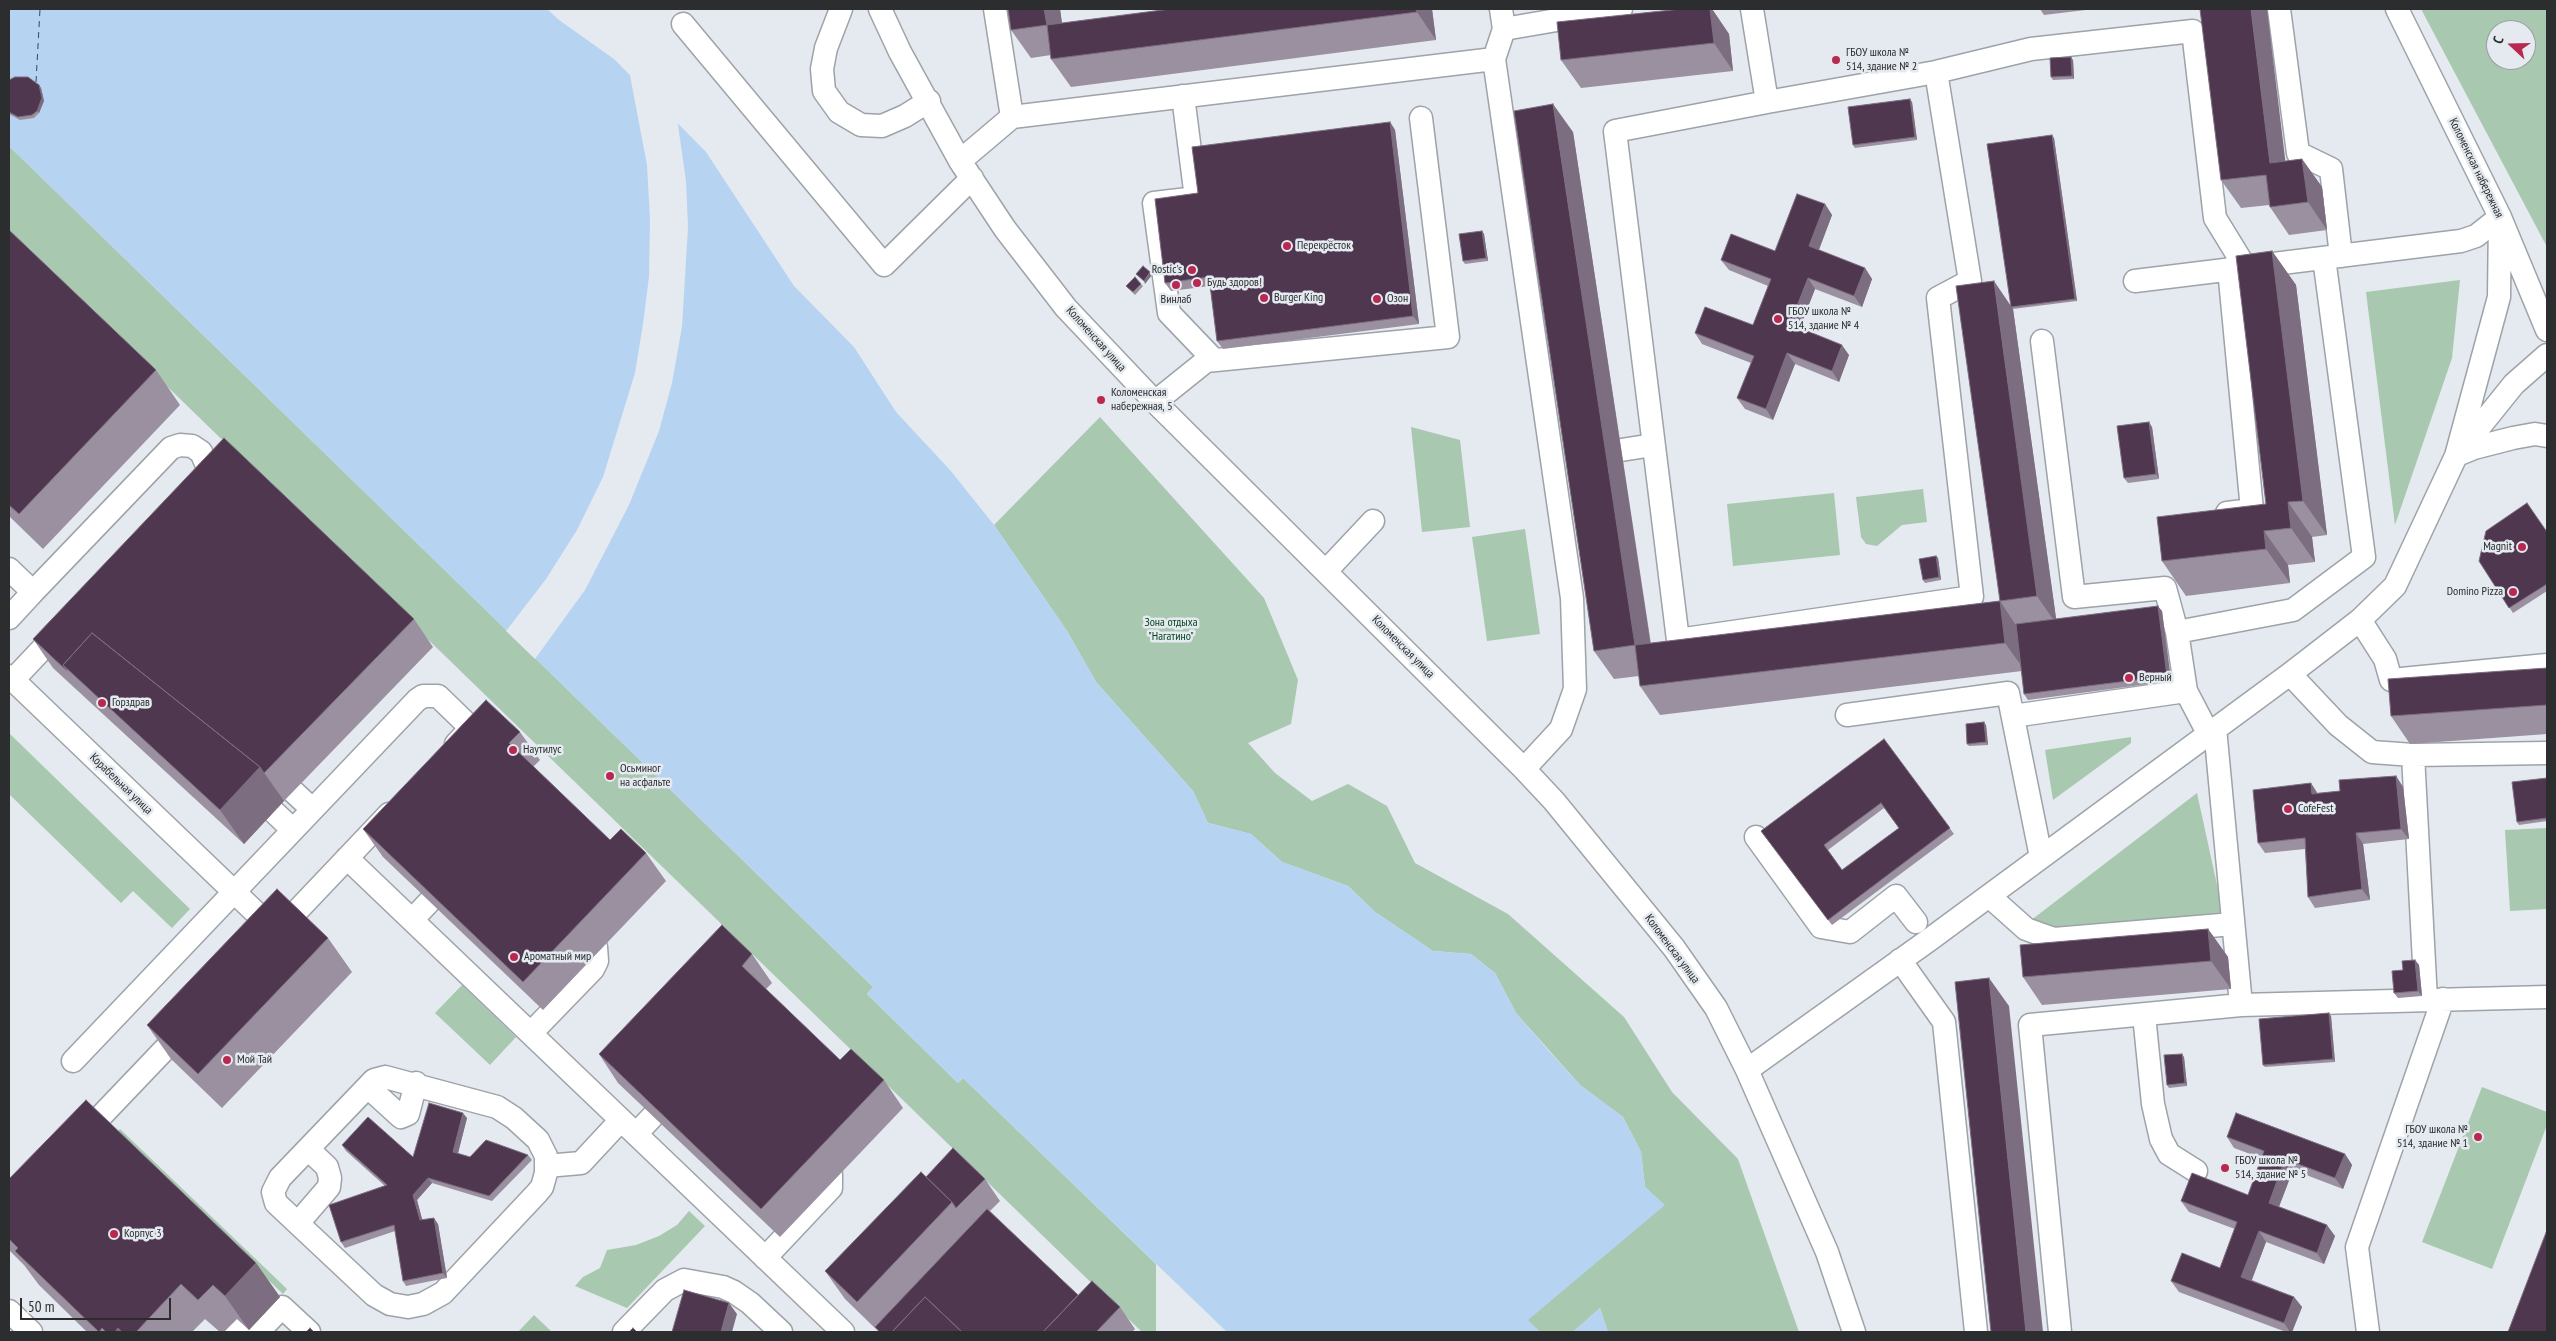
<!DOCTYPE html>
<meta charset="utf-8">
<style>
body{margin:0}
#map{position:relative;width:2556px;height:1341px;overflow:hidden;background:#e4eaef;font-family:"PT Sans Narrow",sans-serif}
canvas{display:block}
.frame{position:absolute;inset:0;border:10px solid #2b2d2f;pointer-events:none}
.north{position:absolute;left:2486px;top:20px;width:50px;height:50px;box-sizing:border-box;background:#e4eaef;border:1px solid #9a9ea2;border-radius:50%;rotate:291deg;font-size:14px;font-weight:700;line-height:20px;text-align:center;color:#2b2d2f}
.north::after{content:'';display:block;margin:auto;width:18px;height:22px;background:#b92851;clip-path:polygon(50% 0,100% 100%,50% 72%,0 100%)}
.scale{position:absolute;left:20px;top:1298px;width:151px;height:22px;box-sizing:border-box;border:2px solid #2b2d2f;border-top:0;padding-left:6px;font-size:15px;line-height:18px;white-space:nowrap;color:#2b2d2f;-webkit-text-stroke:4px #e4eaef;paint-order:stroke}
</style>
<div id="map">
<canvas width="2556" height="1341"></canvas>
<div class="frame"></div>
<div class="north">С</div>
<div class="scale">50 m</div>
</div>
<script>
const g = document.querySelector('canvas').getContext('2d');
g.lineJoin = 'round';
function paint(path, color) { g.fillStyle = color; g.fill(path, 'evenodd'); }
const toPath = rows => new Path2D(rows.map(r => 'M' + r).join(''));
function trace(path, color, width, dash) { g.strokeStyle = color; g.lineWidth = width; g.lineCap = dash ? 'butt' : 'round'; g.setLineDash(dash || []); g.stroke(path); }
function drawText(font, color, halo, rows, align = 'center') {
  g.font = font + ' "PT Sans Narrow",sans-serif'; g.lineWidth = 5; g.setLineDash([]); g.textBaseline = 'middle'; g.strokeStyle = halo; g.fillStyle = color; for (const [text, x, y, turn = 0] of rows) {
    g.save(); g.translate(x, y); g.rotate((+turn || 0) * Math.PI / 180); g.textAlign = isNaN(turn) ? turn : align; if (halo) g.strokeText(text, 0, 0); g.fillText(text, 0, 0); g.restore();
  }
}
paint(toPath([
 [2421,9,2547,9,2547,247],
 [2496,30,2526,30,2526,60,2496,60],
 [9,146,873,987,867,994,958,1083,963,1078,1156,1264,1156,1332,1142,1332,9,233],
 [2460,280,2452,358,2395,525,2366,292],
 [1100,417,1264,598,1298,680,1291,724,1248,743,1275,773,1312,801,1348,784,1387,806,1415,863,1508,914,1624,1017,1672,1092,1738,1159,1799,1332,1608,1332,1600,1308,1573,1332,1540,1332,1527,1320,1664,1205,1645,1187,1641,1152,1623,1117,1580,1085,1516,1013,1495,973,1471,954,1433,951,1375,912,1348,886,1282,862,1251,834,1208,823,1193,791,1096,682,1067,631,994,525],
 [1411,427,1460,440,1470,527,1422,532],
 [1923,489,1927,522,1902,525,1877,546,1866,544,1861,537,1856,497],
 [1834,493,1840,555,1733,566,1727,504],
 [1525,529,1540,634,1487,641,1472,537],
 [9,733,190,909,172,928,133,891,121,903,9,794],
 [2131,737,2131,743,2053,800,2045,750],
 [2197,793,2224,917,2056,931,2030,921],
 [2547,828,2547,909,2510,911,2505,830],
 [462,985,516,1037,490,1065,435,1013],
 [2482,1087,2547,1112,2547,1125,2492,1269,2422,1242],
 [120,1129,287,1289,283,1294,116,1134],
 [689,1211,705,1226,627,1308,575,1286,583,1277,600,1268,607,1250,636,1245,659,1236,677,1225],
 [534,1315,552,1332,518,1332]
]), '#a8c8b0');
paint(toPath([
 [9,9,547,9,559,20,614,59,706,152,794,286,854,347,896,412,950,470,994,525,1067,631,1096,682,1193,791,1208,823,1251,834,1282,862,1348,886,1375,912,1433,951,1471,954,1495,973,1516,1013,1548,1050,1580,1085,1623,1117,1641,1152,1645,1187,1665,1205,1528,1320,1540,1332,1227,1332,963,1078,958,1083,867,994,873,987,9,146],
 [1600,1308,1608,1332,1573,1332]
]), '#b7d3f2');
paint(toPath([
 [629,70,677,118,686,181,688,227,682,327,672,383,659,431,629,505,585,590,535,659,506,631,546,579,577,530,603,477,635,373,643,324,649,277,650,219,647,165]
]), '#e4eaef');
trace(toPath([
 [36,82,40,9]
]), '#254c76', 1, [6, 5]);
const minor = toPath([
 [841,9,826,48,822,69,824,91,839,112,861,125,882,126,905,116,929,101],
 [880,9,900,52,960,161,1005,229,1066,308,1155,402,1524,769,1554,801,1674,948,1716,1008,1747,1070,1827,1252,1854,1332],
 [995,9,1012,117],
 [1501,9,1504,29,1494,59,1572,598,1575,689,1561,729,1524,769],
 [1752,9,1767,102,1936,72,2031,49,2193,31,2215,218,2245,267],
 [2279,9,2298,153,2331,169,2341,256],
 [2397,9,2500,217,2547,330],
 [683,24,884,265,972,178],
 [1504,29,1621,9],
 [1183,96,1196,198,1154,203,1169,313,1214,360],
 [1767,102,1615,131,1678,640,1972,597,1938,298,1970,281,1936,72],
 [960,161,1012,117,1494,59],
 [2135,281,2461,241,2476,236,2500,217],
 [2042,341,2074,597,2165,588,2177,632,2186,691,2208,733],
 [1155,402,1206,361,1448,337,1421,118],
 [1621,450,1653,445],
 [2460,451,2514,384,2547,355],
 [2457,455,2474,448,2513,438,2535,434,2547,436],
 [2227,513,2252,510,2229,269],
 [9,569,33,592,9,618],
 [1326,571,1373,521],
 [33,592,171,448,180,445,192,446,201,452,208,468,205,480,200,485],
 [2360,620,2385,659,2391,680,2547,665],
 [2177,632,2293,610,2364,557,2324,258],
 [2290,674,2338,725,2372,752,2413,755,2547,753],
 [9,676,276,932],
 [13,680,61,629],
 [1847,715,2008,693,2041,857],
 [2013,716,2186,691],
 [2413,755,2426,1000],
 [271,771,312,809],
 [274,812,293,830],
 [1756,837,1821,927,1850,932,1896,896,1916,922],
 [347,858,843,1332],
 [1989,896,2026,929,2054,939,2233,924],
 [412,920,429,902],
 [277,932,389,814],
 [1900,960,1944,1022,1976,1332],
 [2241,1005,2547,997],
 [2144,1015,2153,1104,2161,1139,2169,1154,2196,1171],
 [531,1033,593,969,597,961,596,947,581,929],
 [73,1061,417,700,423,696,438,696,471,728,456,744],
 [1747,1070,1929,940,2290,674,2360,620,2395,586,2456,456,2499,297,2500,217],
 [385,1077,497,1107,514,1118,538,1140,546,1156,546,1173,542,1187,537,1193,443,1293,423,1304,408,1307,390,1304,374,1295,276,1203,273,1192,280,1178,374,1080,385,1077],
 [368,1087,401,1117,408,1114,416,1083],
 [636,1134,653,1116],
 [82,1136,186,1027],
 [546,1166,581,1163,621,1120],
 [298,1223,329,1187,330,1178,327,1167,308,1149],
 [765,1258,831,1188,831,1174,817,1158],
 [9,1311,31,1332],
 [233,1323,243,1332],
 [258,1332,282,1307,309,1332],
 [624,1332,665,1290,684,1280,723,1287,734,1292,750,1303,781,1332],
 [2060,1332,2030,1025,2241,1005,2215,728],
 [2368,1332,2357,1247,2443,999]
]);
trace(minor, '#9da3a8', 25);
trace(minor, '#fff', 22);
paint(toPath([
 [1008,9,1060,9,1062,23,1170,9,1432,9,1436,40,1071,87,1051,59,1051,55,1031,58,1011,30],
 [1681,9,1712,9,1729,34,1733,71,1581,88,1561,60],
 [2040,9,2094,9,2044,15],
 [2073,60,2074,79,2053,80,2051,77],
 [9,80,39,85,41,88,44,101,39,113,34,118,20,120,9,114],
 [1912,102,1917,140,1855,148,1853,145],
 [1390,122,1395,130,1419,324,1223,349,1217,341,1210,286,1171,291,1165,283,1198,193],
 [1573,132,1651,644,2000,601,2011,307,2054,138,2077,301,2013,309,2056,619,2162,611,2171,681,2028,700,2024,694,2022,671,1660,715,1640,686,1639,676,1614,679,1594,651],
 [2302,159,2322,187,2327,230,2289,235,2270,207,2269,205,2241,208,2221,180,2286,161],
 [1825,204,1832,215,1819,250,1865,268,1872,279,1862,307,1815,289,1800,328,1849,355,1839,382,1795,364,1773,420,1745,409,1737,398,1751,363,1702,344,1695,333,1753,325,1768,286,1729,270,1721,260,1775,251],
 [9,230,156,370,180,405,43,549,9,516],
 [1482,231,1484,234,1488,261,1465,264,1463,261],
 [2272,251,2296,285,2327,535,2312,537,2315,562,2288,565,2290,583,2186,596,2162,561,2266,504],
 [1141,284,1143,286,1135,295,1126,286],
 [2152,427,2159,479,2128,483,2124,478],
 [2547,532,2547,591,2513,613,2479,561],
 [1936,556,1938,558,1941,580,1925,583,1923,580],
 [414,619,433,647,284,801,244,844,53,668,33,639],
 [2547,668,2547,734,2410,744,2391,716],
 [1986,725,1988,745,1969,746,1967,744],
 [520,732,540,760,533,767,610,840,646,853,666,881,543,1010,383,857,363,829],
 [1884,739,1954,834,1832,925,1761,831],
 [1884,808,1899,828,1842,870,1828,850],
 [2396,776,2403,787,2409,839,2363,844,2370,900,2315,908,2308,897,2305,849,2265,853,2258,843,2317,793,2340,791],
 [2547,778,2547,821,2519,825,2517,822],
 [2208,929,2228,957,2231,989,2042,1005,2023,977],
 [328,938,352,972,222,1108,171,1059,147,1025],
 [752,954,772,983,766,989,840,1060,884,1080,903,1108,780,1237,618,1083,599,1054],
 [2415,960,2419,965,2422,996,2398,998,2394,993,2403,970],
 [2331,1016,2335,1062,2265,1067,2263,1065],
 [2184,1057,2187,1086,2169,1088,2167,1085],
 [467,1118,458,1153,470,1157,528,1155,532,1160,492,1201,432,1183,417,1200,422,1220,438,1224,447,1278,406,1286,403,1281,395,1231,345,1248,341,1242,385,1186,346,1151,342,1145,413,1157],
 [2227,1137,2345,1154,2352,1165,2343,1189,2293,1170,2279,1207,2335,1236,2324,1264,2266,1242,2252,1280,2294,1297,2302,1307,2292,1332,2286,1332,2179,1292,2171,1281,2220,1268,2235,1229,2189,1212,2181,1201,2248,1195,2261,1158,2234,1148],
 [926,1177,985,1179,1000,1201,990,1211,1078,1295,1120,1307,1135,1329,1132,1332,879,1332,845,1299,825,1271],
 [9,1179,256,1263,280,1297,249,1330,237,1319,224,1332,220,1332,205,1319,192,1332,87,1332,39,1285,24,1265,9,1250]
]), '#9a90a0');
paint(toPath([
 [1044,9,1060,9,1066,53,1047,25],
 [1416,9,1432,9,1436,40,1417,12],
 [1710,9,1712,9,1729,34,1733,71,1714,43],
 [2251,9,2267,9,2289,191,2270,163],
 [2071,57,2073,60,2074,79,2072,76],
 [39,85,41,88,44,101,39,113,37,111],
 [1910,99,1912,102,1917,140,1915,137],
 [1553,104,1573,132,1655,674,1635,645],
 [1390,122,1395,130,1419,324,1413,316],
 [2052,135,2054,138,2077,301,2075,299],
 [2302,159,2322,187,2327,230,2308,202],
 [1825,204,1832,215,1816,257,1809,246],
 [1482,231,1484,234,1488,261,1486,258],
 [2272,251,2296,285,2327,535,2303,501],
 [1865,268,1872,279,1862,307,1854,296],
 [1150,272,1152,275,1145,284,1144,281],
 [1808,278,1815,289,1797,335,1790,324],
 [1994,281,2013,309,2057,625,2037,596],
 [1842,345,1849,355,1839,382,1832,371],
 [1787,353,1795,364,1773,420,1766,409],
 [2149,422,2152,427,2159,479,2156,474],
 [2288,502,2312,537,2315,562,2291,528],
 [2264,531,2288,565,2290,583,2266,549],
 [1936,556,1938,558,1941,580,1939,577],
 [2000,601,2019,630,2025,671,2005,643],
 [2158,606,2162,611,2171,681,2167,676],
 [1984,722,1986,725,1988,745,1986,742],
 [260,767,284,801,244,844,220,810],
 [2396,776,2403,787,2409,839,2401,829],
 [2311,783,2318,794,2312,794],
 [2356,833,2363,844,2370,900,2362,889],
 [2208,929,2228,957,2231,989,2211,961],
 [2415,960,2419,965,2422,996,2418,991],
 [1989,978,2009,1006,2043,1332,2026,1332],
 [2329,1013,2331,1016,2335,1062,2333,1059],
 [2182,1054,2184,1057,2187,1086,2185,1083],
 [463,1113,467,1118,457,1157,453,1152],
 [2345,1154,2352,1165,2343,1189,2335,1178],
 [2285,1159,2293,1170,2276,1214,2269,1203],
 [428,1178,432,1183,417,1200,424,1226,420,1220,413,1195],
 [434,1218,438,1224,447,1278,443,1273],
 [2327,1225,2335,1236,2324,1264,2317,1253],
 [2259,1231,2266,1242,2249,1287,2241,1277],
 [256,1263,280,1297,249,1330,225,1296],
 [2294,1297,2302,1307,2292,1332,2290,1332,2284,1323],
 [729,1303,737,1314,732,1332,721,1332],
 [118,1328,121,1332,115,1332]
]), '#7c6d80');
const building = toPath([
 [1008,9,1044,9,1047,25,1011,30,1008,9],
 [1170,9,1416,9,1417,12,1051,59,1047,25,1170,9],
 [1681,9,1710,9,1714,43,1561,60,1557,22,1681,9],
 [2200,9,2251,9,2270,163,2302,159,2308,202,2270,207,2266,175,2221,180,2200,9],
 [2071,57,2072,76,2051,77,2050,58,2071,57],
 [15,77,28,77,39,85,42,98,37,111,32,115,18,117,9,112,9,80,15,77],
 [1910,99,1915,137,1853,145,1848,107,1910,99],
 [1553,104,1635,645,1594,651,1514,111,1553,104],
 [1390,122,1413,316,1217,341,1209,277,1165,283,1155,199,1198,193,1192,147,1390,122],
 [2052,135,2075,299,2011,307,1987,144,2052,135],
 [1797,194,1825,204,1809,246,1865,268,1854,296,1808,278,1790,324,1842,345,1832,371,1787,353,1766,409,1737,398,1754,356,1695,333,1705,307,1753,325,1771,279,1721,260,1731,234,1775,251,1797,194],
 [9,230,156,370,19,514,9,505,9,230],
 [1482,231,1486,258,1463,261,1459,234,1482,231],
 [2272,251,2303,501,2288,502,2291,528,2264,531,2266,549,2162,561,2157,517,2266,504,2236,256,2272,251],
 [1143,266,1150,272,1144,281,1136,274,1143,266],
 [1135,277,1141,284,1133,292,1126,286,1135,277],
 [1994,281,2037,596,2000,601,1956,286,1994,281],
 [2149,422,2156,474,2124,478,2117,426,2149,422],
 [224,438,414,619,264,773,260,767,92,633,63,665,67,671,33,639,224,438],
 [2527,503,2547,532,2547,584,2509,608,2479,561,2486,531,2527,503],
 [1936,556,1939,577,1923,580,1919,559,1936,556],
 [2000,601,2005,643,1640,686,1635,645,2000,601],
 [2158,606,2167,676,2024,694,2016,624,2158,606],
 [92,633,260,767,220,810,63,665,92,633],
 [2547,668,2547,705,2391,716,2388,679,2547,668],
 [486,700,520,732,509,743,610,840,621,829,646,853,523,982,363,829,486,700],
 [1984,722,1986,742,1967,744,1966,724,1984,722],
 [1884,739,1950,828,1828,920,1761,831,1884,739],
 [1881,803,1899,828,1842,870,1824,845,1881,803],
 [2396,776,2401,829,2356,833,2362,889,2308,897,2305,838,2258,843,2253,790,2311,783,2312,794,2340,791,2339,780,2396,776],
 [2547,778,2547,818,2517,822,2512,782,2547,778],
 [277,889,328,938,198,1074,147,1025,277,889],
 [722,925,752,954,742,966,840,1060,851,1049,884,1080,761,1209,599,1054,722,925],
 [2208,929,2211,961,2023,977,2020,945,2208,929],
 [2415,960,2418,991,2394,993,2392,971,2403,970,2402,961,2415,960],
 [1989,978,2026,1332,1991,1332,1955,982,1989,978],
 [2329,1013,2333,1059,2263,1065,2259,1019,2329,1013],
 [2182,1054,2185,1083,2167,1085,2164,1055,2182,1054],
 [86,1100,256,1263,225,1296,213,1285,198,1300,181,1284,136,1332,122,1332,118,1328,115,1332,106,1332,102,1328,99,1332,15,1251,18,1248,9,1239,9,1179,86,1100],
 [429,1103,463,1113,453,1152,470,1157,486,1140,528,1155,489,1196,428,1178,413,1195,420,1220,434,1218,443,1273,403,1281,394,1225,341,1242,329,1205,387,1185,342,1145,368,1117,413,1157,429,1103],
 [2236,1113,2345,1154,2335,1178,2285,1159,2269,1203,2327,1225,2317,1253,2259,1231,2241,1277,2294,1297,2284,1323,2171,1281,2182,1253,2220,1268,2237,1222,2181,1201,2192,1173,2248,1195,2264,1151,2227,1137,2236,1113],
 [953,1148,985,1179,956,1208,952,1202,926,1177,953,1148],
 [921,1172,952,1202,857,1302,825,1271,921,1172],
 [987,1209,1078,1295,1043,1332,962,1332,925,1297,892,1332,880,1332,875,1327,987,1209],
 [2547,1230,2547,1332,2508,1332,2547,1230],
 [1092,1281,1120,1307,1096,1332,1043,1332,1092,1281],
 [684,1290,729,1303,721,1332,672,1332,684,1290],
 [925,1297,962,1332,892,1332,925,1297],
 [310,1328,314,1332,306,1332,310,1328],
 [633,1328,637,1332,629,1332,633,1328]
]);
paint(building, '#503750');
trace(building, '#7c6d80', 1);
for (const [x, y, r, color] of [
 [1836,60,5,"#b92851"],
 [1287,246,5,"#b92851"],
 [1192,270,5,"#b92851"],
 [1197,283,5,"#b92851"],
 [1176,285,5,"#b92851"],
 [1264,298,5,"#b92851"],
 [1377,299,5,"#b92851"],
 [1778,319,5,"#b92851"],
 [1101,400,5,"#b92851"],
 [2522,547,5,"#b92851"],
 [2513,592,5,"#b92851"],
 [2129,678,5,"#b92851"],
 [102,703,5,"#b92851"],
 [513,750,5,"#b92851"],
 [610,776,5,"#b92851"],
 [2288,809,5,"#b92851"],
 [514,957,5,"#b92851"],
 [227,1060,5,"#b92851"],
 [2478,1137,5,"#b92851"],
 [2225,1168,5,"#b92851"],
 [114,1234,5,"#b92851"]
]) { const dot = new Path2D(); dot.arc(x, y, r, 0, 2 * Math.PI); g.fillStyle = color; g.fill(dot); trace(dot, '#e4eaef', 2); }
drawText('12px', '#2b2d2f', '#e4eaef', [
 ["ГБОУ школа №",1846,53],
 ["514, здание № 2",1846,67],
 ["Перекрёсток",1297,246],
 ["Rostic's",1182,270,"right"],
 ["Будь здоров!",1207,283],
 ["Burger King",1274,298],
 ["Озон",1387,299],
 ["Винлаб",1176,300,"center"],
 ["ГБОУ школа №",1788,312],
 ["514, здание № 4",1788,326],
 ["Коломенская",1111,393],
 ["набережная, 5",1111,407],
 ["Magnit",2512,547,"right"],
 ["Domino Pizza",2503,592,"right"],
 ["Верный",2139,678],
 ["Горздрав",112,703],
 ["Наутилус",523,750],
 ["Осьминог",620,769],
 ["на асфальте",620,783],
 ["CofeFest",2298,809],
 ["Ароматный мир",524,957],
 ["Мой Тай",237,1060],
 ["ГБОУ школа №",2468,1130,"right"],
 ["514, здание № 1",2468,1144,"right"],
 ["ГБОУ школа №",2235,1161],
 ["514, здание № 5",2235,1175],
 ["Корпус 3",124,1234]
], 'left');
drawText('12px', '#2b2d2f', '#e4eaef', [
 ["Коломенская набережная",2476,168,64],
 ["Коломенская улица",1096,339,48],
 ["Коломенская улица",1403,647,45],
 ["Корабельная улица",121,784,44],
 ["Коломенская улица",1672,949,53]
]);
drawText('12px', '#094523', '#e4eaef', [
 ["Зона отдыха",1171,623],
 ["\"Нагатино\"",1171,637]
]);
</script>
